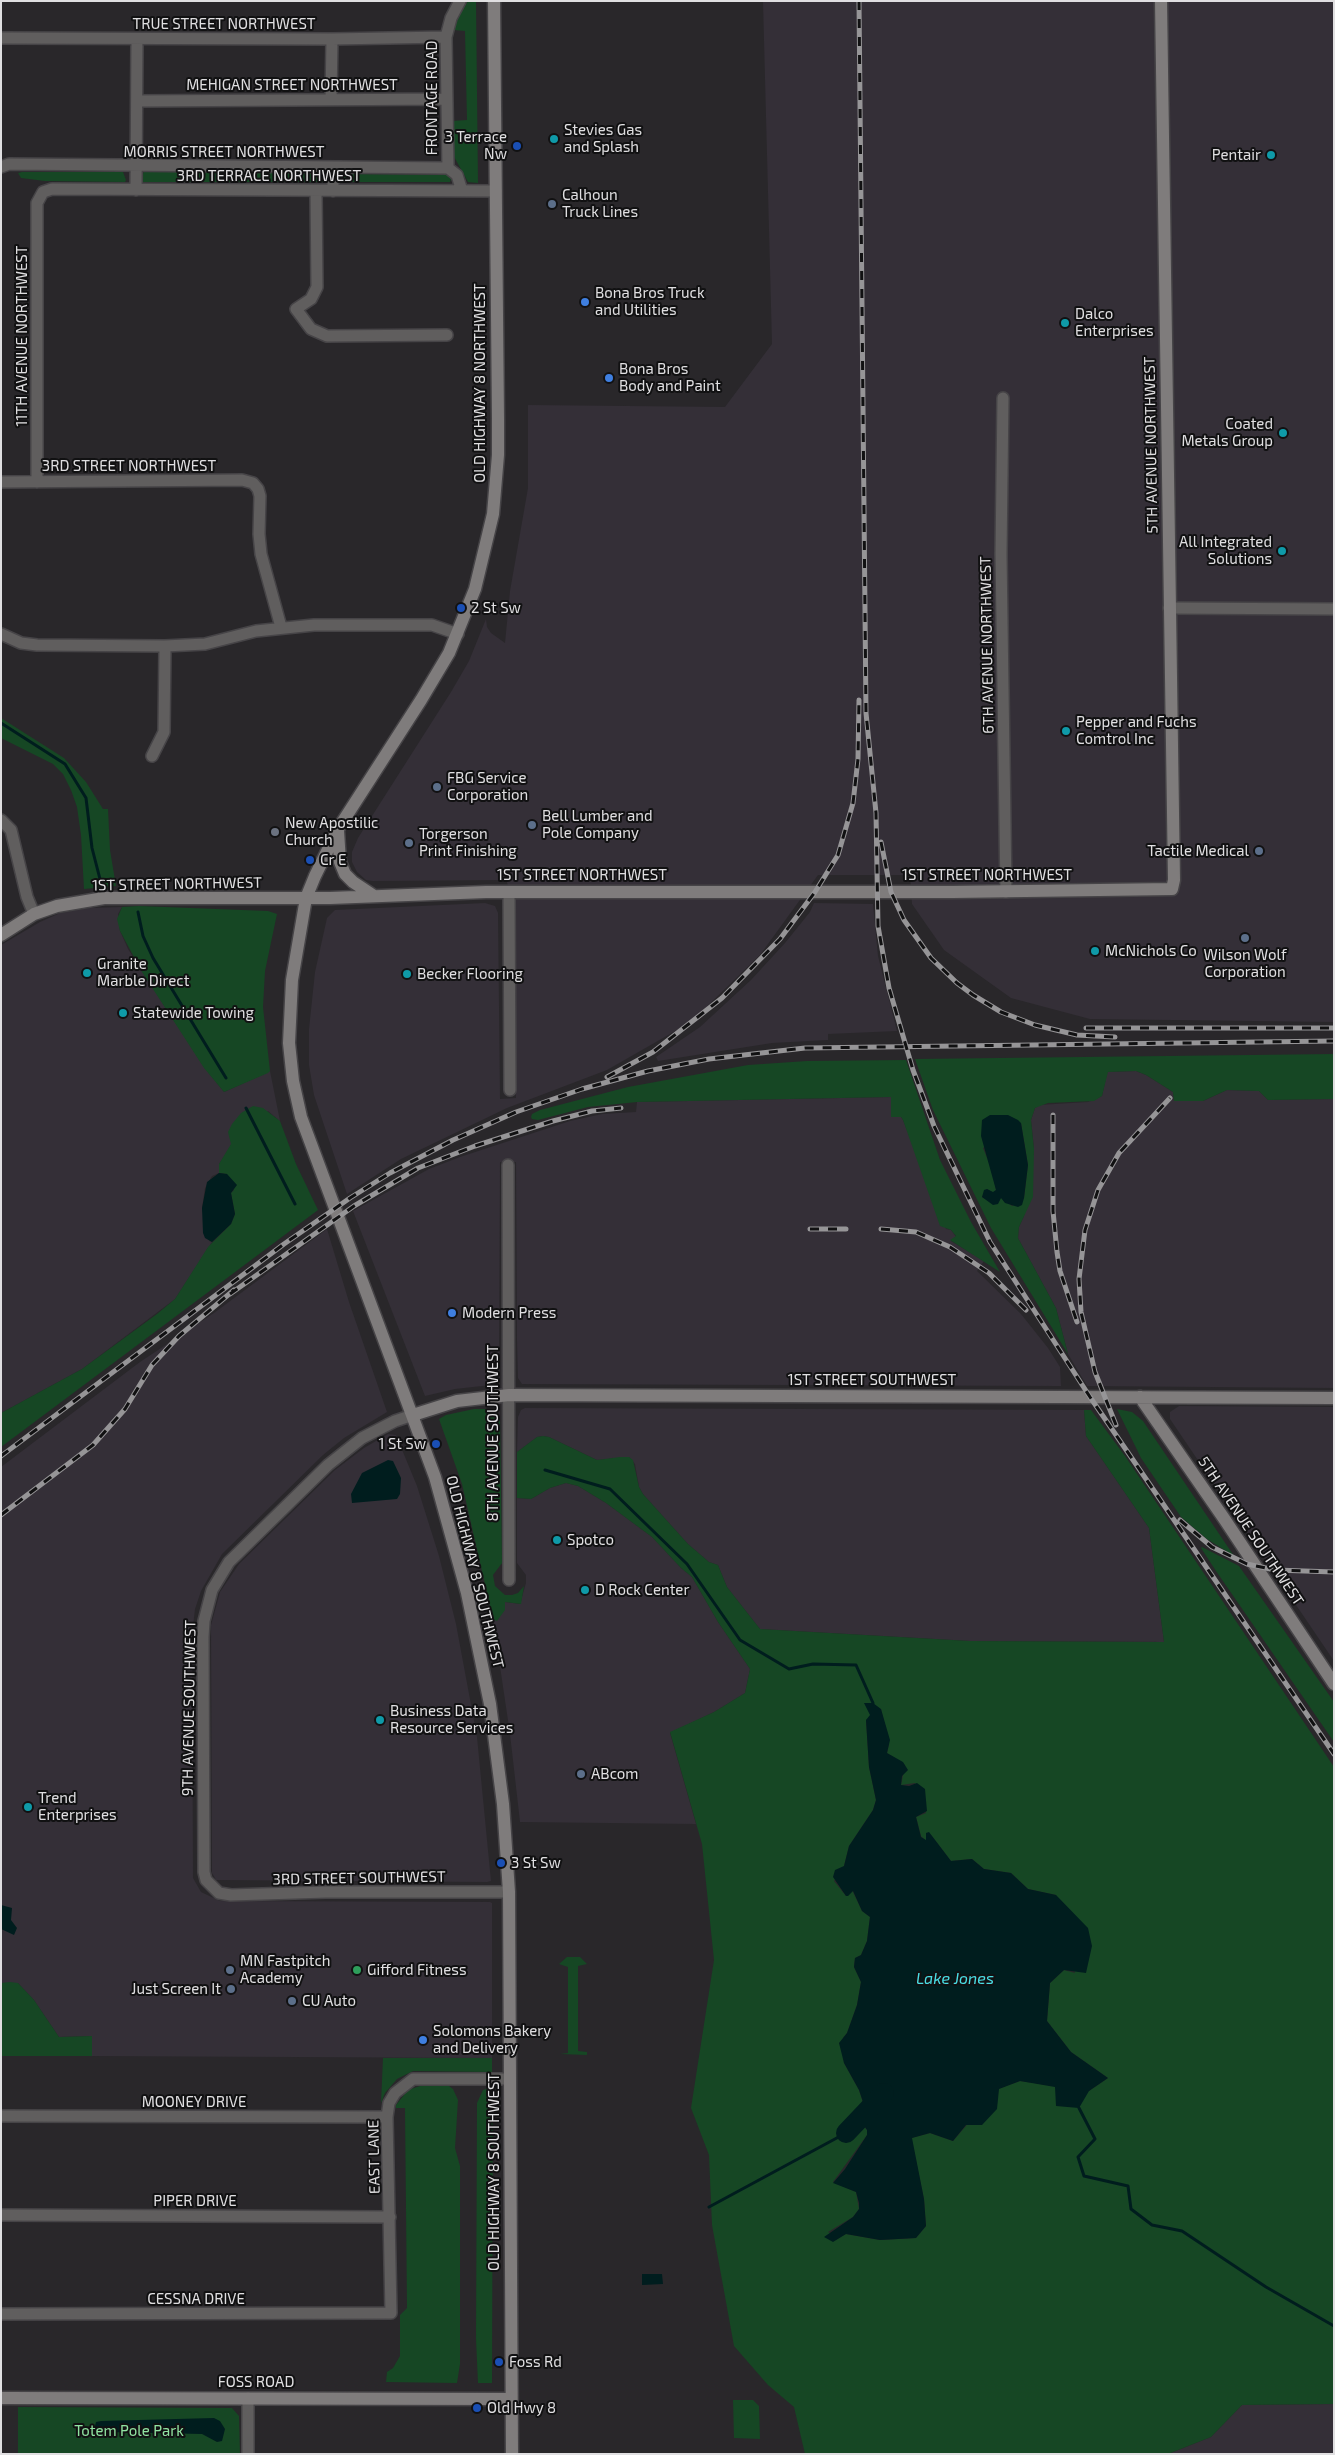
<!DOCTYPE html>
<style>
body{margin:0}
#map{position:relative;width:1335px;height:2455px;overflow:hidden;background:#29272a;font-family:"Exo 2",sans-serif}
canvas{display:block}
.frame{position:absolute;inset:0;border:2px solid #e0dfe1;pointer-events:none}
</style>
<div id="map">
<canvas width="1335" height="2455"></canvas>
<div class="frame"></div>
</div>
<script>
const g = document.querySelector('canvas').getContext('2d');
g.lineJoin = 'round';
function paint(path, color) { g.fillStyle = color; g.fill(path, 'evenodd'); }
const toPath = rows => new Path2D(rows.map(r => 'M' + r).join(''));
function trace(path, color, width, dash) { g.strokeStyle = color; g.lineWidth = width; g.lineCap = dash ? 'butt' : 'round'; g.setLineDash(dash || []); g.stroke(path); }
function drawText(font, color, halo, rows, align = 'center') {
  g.font = font + ' "Exo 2",sans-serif'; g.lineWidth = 4; g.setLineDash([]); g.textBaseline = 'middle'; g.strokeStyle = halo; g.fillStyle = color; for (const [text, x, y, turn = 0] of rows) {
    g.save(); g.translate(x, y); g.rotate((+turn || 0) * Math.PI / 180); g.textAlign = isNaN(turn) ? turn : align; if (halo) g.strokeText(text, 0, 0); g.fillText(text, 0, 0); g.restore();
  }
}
paint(toPath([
 [715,1,1334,1,1334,1022,1090,1019,1011,998,944,950,912,904,910,875,818,875,760,955,691,1022,607,1070,507,1108,401,1159,347,1194,314,1095,309,1065,309,1029,315,972,327,918,335,910,485,903,495,906,498,913,500,1099,516,1098,513,912,516,907,506,880,373,881,366,880,357,872,352,862,352,852,358,838,451,692,469,661,486,619,487,627,491,633,505,643,510,591,528,488,528,405,725,407,772,344,763,2],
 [814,903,873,904,878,956,897,1031,828,1034,828,1040,772,1043,658,1061,656,1057,700,1027,751,980,785,943,810,912],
 [122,907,118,914,120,931,128,949,204,1067,224,1092,270,1071,280,1121,268,1111,232,1144,219,1164,219,1173,212,1176,205,1188,202,1208,209,1241,212,1242,175,1299,82,1369,1,1413,1,945,40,922,60,913,89,908],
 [1136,1071,1146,1075,1173,1092,1174,1101,1203,1101,1227,1090,1259,1091,1268,1100,1334,1099,1334,1388,1087,1386,1068,1354,1056,1308,1018,1238,1019,1227,1024,1216,1034,1149,1031,1120,1035,1108,1039,1105,1088,1102,1102,1096,1107,1072],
 [891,1097,891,1117,901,1117,903,1120,946,1229,951,1230,956,1237,951,1241,984,1261,977,1271,1021,1314,1048,1348,1060,1367,1061,1386,522,1384,518,1378,517,1341,516,1162,500,1162,499,1378,491,1385,455,1389,425,1396,353,1211,429,1169,460,1157,570,1121,602,1114,636,1112,637,1102],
 [327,1229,349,1302,387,1412,344,1438,323,1455,222,1554,201,1591,195,1609,192,1635,193,1878,201,1892,220,1901,490,1902,492,1903,492,2058,92,2056,91,2036,59,2037,34,2000,18,1983,1,1983,1,1467,140,1362,214,1313],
 [1179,1406,1334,1407,1334,1661,1170,1419,1170,1412],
 [525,1408,1084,1410,1086,1436,1149,1528,1164,1642,970,1641,760,1629,727,1587,718,1565,709,1562,688,1544,643,1494,639,1487,635,1464,629,1457,597,1460,549,1437,543,1436,537,1437,517,1452,518,1417,521,1410],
 [388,1434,396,1435,417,1486,439,1556,456,1624,477,1737,491,1881,487,1882,216,1880,212,1873,211,1625,220,1592,239,1564,335,1470,364,1448],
 [566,1483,578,1486,606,1503,652,1537,681,1568,692,1577,718,1622,750,1669,745,1693,714,1712,670,1733,696,1824,520,1822,510,1734,493,1619,497,1621,505,1602,520,1604,526,1583,526,1575,517,1563,517,1498,531,1499,550,1488],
 [1334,2404,1334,2454,1168,2454,1211,2437,1242,2405]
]), '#342f37');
paint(toPath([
 [468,1,476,1,478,183,468,182,452,153,452,121,467,120,465,31,454,30,452,27],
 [22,172,123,172,126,180,125,182,45,181,21,178,18,173],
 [144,172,324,173,327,177,324,182,143,182,141,177],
 [341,174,447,175,451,179,450,182,340,182,338,179],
 [1,718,64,758,86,782,103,809,108,809,110,850,116,886,84,889,81,835,77,807,71,790,63,774,53,764,1,738],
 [139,906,268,911,277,914,265,971,263,1007,270,1071,268,1073,224,1092,204,1068,142,972,120,931,117,919,122,907],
 [1334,1054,1334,1099,1268,1100,1259,1091,1227,1090,1203,1101,1174,1101,1173,1092,1146,1075,1136,1071,1108,1072,1102,1096,1094,1101,1048,1103,1035,1108,1031,1120,1034,1149,1033,1197,1019,1227,1018,1238,1056,1308,1068,1354,991,1228,933,1110,915,1059],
 [1021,1123,1028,1165,1024,1198,1012,1206,1001,1197,999,1201,985,1199,982,1197,987,1189,993,1193,996,1190,992,1170,983,1148],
 [906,1060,940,1160,971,1222,1000,1272,950,1240,956,1236,951,1230,940,1226,903,1120,901,1117,891,1117,891,1097,637,1102,588,1107,538,1120,532,1119,531,1117,532,1114,540,1110,628,1087,748,1065,807,1061],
 [253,1106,263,1108,280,1121,296,1164,318,1210,1,1447,1,1413,82,1369,157,1314,175,1299,208,1247,231,1224,235,1214,231,1193,234,1190,227,1174,219,1173,219,1164,231,1144,228,1132,232,1124,241,1113],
 [474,1409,494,1409,500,1419,502,1563,493,1575,495,1586,505,1595,512,1595,518,1593,524,1586,521,1604,505,1602,505,1610,497,1621,493,1619,462,1484,439,1419,446,1415],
 [1117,1409,1132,1412,1143,1421,1234,1556,1207,1539,1181,1517,1141,1458],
 [1084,1410,1091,1410,1125,1456,1334,1767,1334,2404,1242,2405,1211,2437,1168,2454,805,2454,794,2407,768,2385,734,2346,712,2225,709,2155,691,2108,714,1960,702,1844,670,1732,714,1712,745,1693,750,1669,718,1622,692,1577,681,1568,652,1537,606,1503,578,1486,566,1483,550,1488,531,1499,517,1498,517,1452,537,1437,543,1436,549,1437,597,1460,620,1457,629,1457,633,1460,639,1487,643,1494,688,1544,709,1562,718,1565,727,1587,760,1629,970,1641,1164,1642,1149,1528,1086,1436],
 [881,1709,889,1744,887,1753,905,1765,901,1785,915,1783,926,1813,916,1817,921,1836,926,1841,926,1836,931,1835,951,1861,972,1859,984,1869,1011,1873,1028,1889,1056,1895,1075,1973,1064,1970,1050,1983,1047,2021,1071,2052,1108,2078,1089,2091,1020,2081,998,2089,953,2141,930,2133,911,2138,924,2199,926,2226,916,2238,880,2240,846,2234,839,2237,828,2232,853,2217,859,2209,856,2192,833,2182,867,2135,867,2130,862,2124,866,2112,859,2090,844,2063,843,2038,847,2033,857,2005,861,1982,854,1967,855,1958,861,1955,867,1941,870,1917,862,1911,852,1890,846,1896,834,1881,844,1866,849,1846,873,1810,876,1800,869,1767,866,1720],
 [1202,1547,1239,1566,1334,1702,1334,1742,1216,1571,1201,1548],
 [567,1957,580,1957,587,1964,578,1966,578,2051,587,2052,587,2055,560,2054,568,2053,568,1967,559,1964],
 [10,1982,18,1983,34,2000,59,2037,92,2036,92,2056,1,2056,1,1983],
 [383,2058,492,2058,492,2072,413,2071,397,2079,385,2093,381,2103],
 [423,2085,449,2086,453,2089,458,2100,455,2148,460,2166,460,2364,457,2383,386,2382,387,2372,393,2368,400,2356,400,2315,407,2308,405,2108,396,2108,396,2105,408,2090],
 [489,2088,493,2089,492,2383,478,2383,476,2339,477,2103,483,2090],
 [733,2400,753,2400,759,2406,760,2439,734,2438],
 [18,2407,232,2408,239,2416,240,2454,18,2454]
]), '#164724');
paint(toPath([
 [990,1115,1008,1115,1018,1120,1021,1123,1028,1165,1024,1198,1022,1205,1018,1207,1005,1203,1001,1198,998,1204,993,1205,982,1197,984,1190,987,1189,993,1192,996,1190,981,1136,982,1120],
 [219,1173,227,1174,237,1185,231,1193,235,1214,231,1224,212,1242,205,1238,203,1233,202,1208,207,1182],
 [388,1460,393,1461,401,1478,400,1494,397,1499,352,1503,351,1494,362,1473],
 [864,1703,873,1703,881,1709,890,1740,887,1753,903,1762,908,1770,902,1776,901,1785,909,1786,917,1783,925,1789,927,1811,916,1817,921,1837,926,1840,926,1833,929,1832,951,1861,972,1859,984,1869,1011,1873,1028,1889,1056,1895,1088,1928,1092,1946,1086,1973,1064,1970,1050,1983,1047,2021,1071,2052,1108,2078,1089,2091,1079,2108,1056,2106,1055,2087,1020,2081,999,2089,997,2109,982,2125,966,2125,953,2141,930,2133,912,2138,924,2199,926,2226,916,2238,880,2240,846,2234,833,2242,824,2237,853,2217,859,2209,859,2203,856,2192,833,2183,845,2169,867,2135,867,2130,861,2121,866,2115,863,2102,859,2090,844,2063,839,2043,847,2033,857,2005,861,1982,854,1967,855,1958,861,1955,867,1941,870,1917,862,1911,853,1891,848,1896,846,1896,833,1877,835,1870,844,1866,849,1846,873,1810,876,1800,869,1767,866,1720,870,1715],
 [1,1905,12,1908,11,1920,17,1928,14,1935,1,1929],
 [642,2274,662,2274,663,2284,642,2285],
 [214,2418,220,2421,225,2429,222,2441,217,2442,202,2434,106,2432,94,2430,96,2422,101,2421]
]), '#001d1e');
trace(toPath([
 [1,723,65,764,86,798,92,848,101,883],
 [138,912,143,936,153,958,226,1078],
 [246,1108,295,1204],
 [545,1470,610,1489,687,1564,740,1640,789,1669,813,1664,856,1665,873,1703],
 [1079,2108,1095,2139,1078,2157,1084,2176,1128,2186,1131,2209,1152,2225,1182,2231,1266,2287,1334,2326],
 [709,2207,846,2133]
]), '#001d1e', 3);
trace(toPath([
 [846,2133,884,2093]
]), '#001d1e', 20);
const street = toPath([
 [1,38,332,39,446,37],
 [331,99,332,39],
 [137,101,446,99],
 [1,167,9,164,448,168,457,175,462,191],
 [333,168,333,191],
 [448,168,446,37,451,18,460,1],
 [136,190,137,39],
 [316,191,317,287,311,299,296,309,311,329,327,336,447,335],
 [1003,398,1001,554,1006,892],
 [1,482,242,480,253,483,258,489,260,496,259,534,261,554,281,627],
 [37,482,37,203,43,192,52,189,496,191],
 [1169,608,1334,609],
 [1,634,21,643,37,645,165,646,205,644,256,631,314,625,432,625,458,634],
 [152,756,164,732,165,646],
 [1,820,11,830,27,897,34,914],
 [509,892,510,1090],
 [508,1165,509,1580],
 [413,1415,395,1421,362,1438,328,1465,229,1562,212,1590,204,1621,203,1637,204,1872,206,1880,219,1893,231,1895,326,1892,509,1892],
 [1,2116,387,2117],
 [1,2215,390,2217],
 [1,2314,391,2313,387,2117,389,2103,395,2093,413,2079,510,2079],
 [248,2398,248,2454]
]);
const secondary = toPath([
 [494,1,498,419,498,455,493,514,475,589,449,653,421,700,338,829,315,876,306,898,292,980,289,1043,293,1081,301,1117,435,1477,467,1593,490,1704,503,1804,509,1892,512,2454],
 [338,831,340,862,345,874,353,882,374,896],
 [1,935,34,914,57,906,104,898,330,898,486,892,952,892,1172,889,1174,880,1161,1],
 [1140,1397,1225,1520,1334,1684],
 [413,1415,457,1401,509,1395,1334,1398],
 [1,2398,511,2399]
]);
trace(street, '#464447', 14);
trace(secondary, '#464447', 15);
trace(street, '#605e5e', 11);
trace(secondary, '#7f7c7c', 12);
const rail = toPath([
 [859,1,866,713,876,813,878,926,889,988,913,1070,934,1126,990,1242,1090,1397,1334,1754],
 [881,842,891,892,904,920,931,958,957,983,973,995,1001,1012,1035,1025,1077,1035,1115,1037],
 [1086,1028,1334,1028],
 [607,1077,653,1052,722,998,780,939,815,892,838,855,853,803,858,759,859,700],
 [1053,1115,1053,1211,1057,1252,1060,1271,1077,1322],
 [810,1229,846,1229],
 [881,1229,916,1232,950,1247,989,1273,1026,1310],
 [230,1294,354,1206,418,1168,475,1146,553,1121,592,1111,621,1108],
 [1116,1425,1095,1372,1081,1312,1079,1279,1085,1230,1098,1190,1119,1153,1170,1098],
 [1,1456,284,1244,350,1198,390,1173,453,1140,516,1112,582,1089,648,1071,709,1059,805,1048,1334,1041],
 [1,1515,93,1445,125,1409,152,1365,179,1336,234,1290],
 [1180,1520,1212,1547,1247,1564,1275,1570,1334,1572]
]);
trace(rail, '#969597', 5);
trace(rail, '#111112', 3, [9]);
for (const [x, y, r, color] of [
 [554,139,5,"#0f9aa8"],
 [517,146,5,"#1a4fb4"],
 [1271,155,5,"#0f9aa8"],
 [552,204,5,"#5c6f8a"],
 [585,302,5,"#3f7fe0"],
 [1065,323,5,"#0f9aa8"],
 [609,378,5,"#3f7fe0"],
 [1283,433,5,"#0f9aa8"],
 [1282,551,5,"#0f9aa8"],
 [461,608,5,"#1a4fb4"],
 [1066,731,5,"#0f9aa8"],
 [437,787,5,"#5c6f8a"],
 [532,825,5,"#5c6f8a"],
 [275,832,5,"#6b7280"],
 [409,843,5,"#5c6f8a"],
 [1259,851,5,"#5c6f8a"],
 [310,860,5,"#1a4fb4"],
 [1245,938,5,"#5c6f8a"],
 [1095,951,5,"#0f9aa8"],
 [87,973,5,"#0f9aa8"],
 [407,974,5,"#0f9aa8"],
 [123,1013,5,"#0f9aa8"],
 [452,1313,5,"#3f7fe0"],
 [436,1444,5,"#1a4fb4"],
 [557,1540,5,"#0f9aa8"],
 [585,1590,5,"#0f9aa8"],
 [380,1720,5,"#0f9aa8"],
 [581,1774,5,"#5c6f8a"],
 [28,1807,5,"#0f9aa8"],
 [501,1863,5,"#1a4fb4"],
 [230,1970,5,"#5c6f8a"],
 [357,1970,5,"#2e9e5b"],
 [231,1989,5,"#5c6f8a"],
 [292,2001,5,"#5c6f8a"],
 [423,2040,5,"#3f7fe0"],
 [499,2362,5,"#1a4fb4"],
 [477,2408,5,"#1a4fb4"]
]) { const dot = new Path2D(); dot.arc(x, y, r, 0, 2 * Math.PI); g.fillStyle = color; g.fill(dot); trace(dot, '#111112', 2); }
drawText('15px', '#e0dfe1', '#111112', [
 ["TRUE STREET NORTHWEST",224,24],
 ["MEHIGAN STREET NORTHWEST",292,85],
 ["FRONTAGE ROAD",432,98,-90],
 ["MORRIS STREET NORTHWEST",224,152],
 ["3RD TERRACE NORTHWEST",269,176],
 ["11TH AVENUE NORTHWEST",22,336,-90],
 ["OLD HIGHWAY 8 NORTHWEST",480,383,-90],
 ["5TH AVENUE NORTHWEST",1151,445,-91],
 ["3RD STREET NORTHWEST",129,466],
 ["6TH AVENUE NORTHWEST",987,645,-91],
 ["1ST STREET NORTHWEST",582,875],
 ["1ST STREET NORTHWEST",987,875],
 ["1ST STREET NORTHWEST",177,884,-1],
 ["1ST STREET SOUTHWEST",872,1380],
 ["8TH AVENUE SOUTHWEST",493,1433,-90],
 ["5TH AVENUE SOUTHWEST",1251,1531,56],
 ["OLD HIGHWAY 8 SOUTHWEST",475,1572,76],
 ["9TH AVENUE SOUTHWEST",189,1708,-89],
 ["3RD STREET SOUTHWEST",359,1878,-1],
 ["MOONEY DRIVE",194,2102],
 ["EAST LANE",374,2157,-91],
 ["OLD HIGHWAY 8 SOUTHWEST",494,2172,-90],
 ["PIPER DRIVE",195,2201],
 ["CESSNA DRIVE",196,2299],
 ["FOSS ROAD",256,2382]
]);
drawText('15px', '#e0dfe1', '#111112', [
 ["Stevies Gas",564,130],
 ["and Splash",564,147],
 ["3 Terrace",507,137,"right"],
 ["Nw",507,154,"right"],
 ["Pentair",1261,155,"right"],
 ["Calhoun",562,195],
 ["Truck Lines",562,212],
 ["Bona Bros Truck",595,293],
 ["and Utilities",595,310],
 ["Dalco",1075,314],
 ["Enterprises",1075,331],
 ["Bona Bros",619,369],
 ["Body and Paint",619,386],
 ["Coated",1273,424,"right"],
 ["Metals Group",1273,441,"right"],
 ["All Integrated",1272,542,"right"],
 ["Solutions",1272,559,"right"],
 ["2 St Sw",471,608],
 ["Pepper and Fuchs",1076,722],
 ["Comtrol Inc",1076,739],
 ["FBG Service",447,778],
 ["Corporation",447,795],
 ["Bell Lumber and",542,816],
 ["Pole Company",542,833],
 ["New Apostilic",285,823],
 ["Church",285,840],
 ["Torgerson",419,834],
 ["Print Finishing",419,851],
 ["Tactile Medical",1249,851,"right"],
 ["Cr E",320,860],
 ["McNichols Co",1105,951],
 ["Wilson Wolf",1245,955,"center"],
 ["Corporation",1245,972,"center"],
 ["Granite",97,964],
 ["Marble Direct",97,981],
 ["Becker Flooring",417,974],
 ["Statewide Towing",133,1013],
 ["Modern Press",462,1313],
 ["1 St Sw",426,1444,"right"],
 ["Spotco",567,1540],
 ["D Rock Center",595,1590],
 ["Business Data",390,1711],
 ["Resource Services",390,1728],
 ["ABcom",591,1774],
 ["Trend",38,1798],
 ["Enterprises",38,1815],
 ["3 St Sw",511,1863],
 ["MN Fastpitch",240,1961],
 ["Academy",240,1978],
 ["Gifford Fitness",367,1970],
 ["Just Screen It",221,1989,"right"],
 ["CU Auto",302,2001],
 ["Solomons Bakery",433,2031],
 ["and Delivery",433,2048],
 ["Foss Rd",509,2362],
 ["Old Hwy 8",487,2408]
], 'left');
drawText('15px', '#91e4a2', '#111112', [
 ["Totem Pole Park",129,2431]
]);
drawText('italic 16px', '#4adee5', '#111112', [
 ["Lake Jones",955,1979]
]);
</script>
